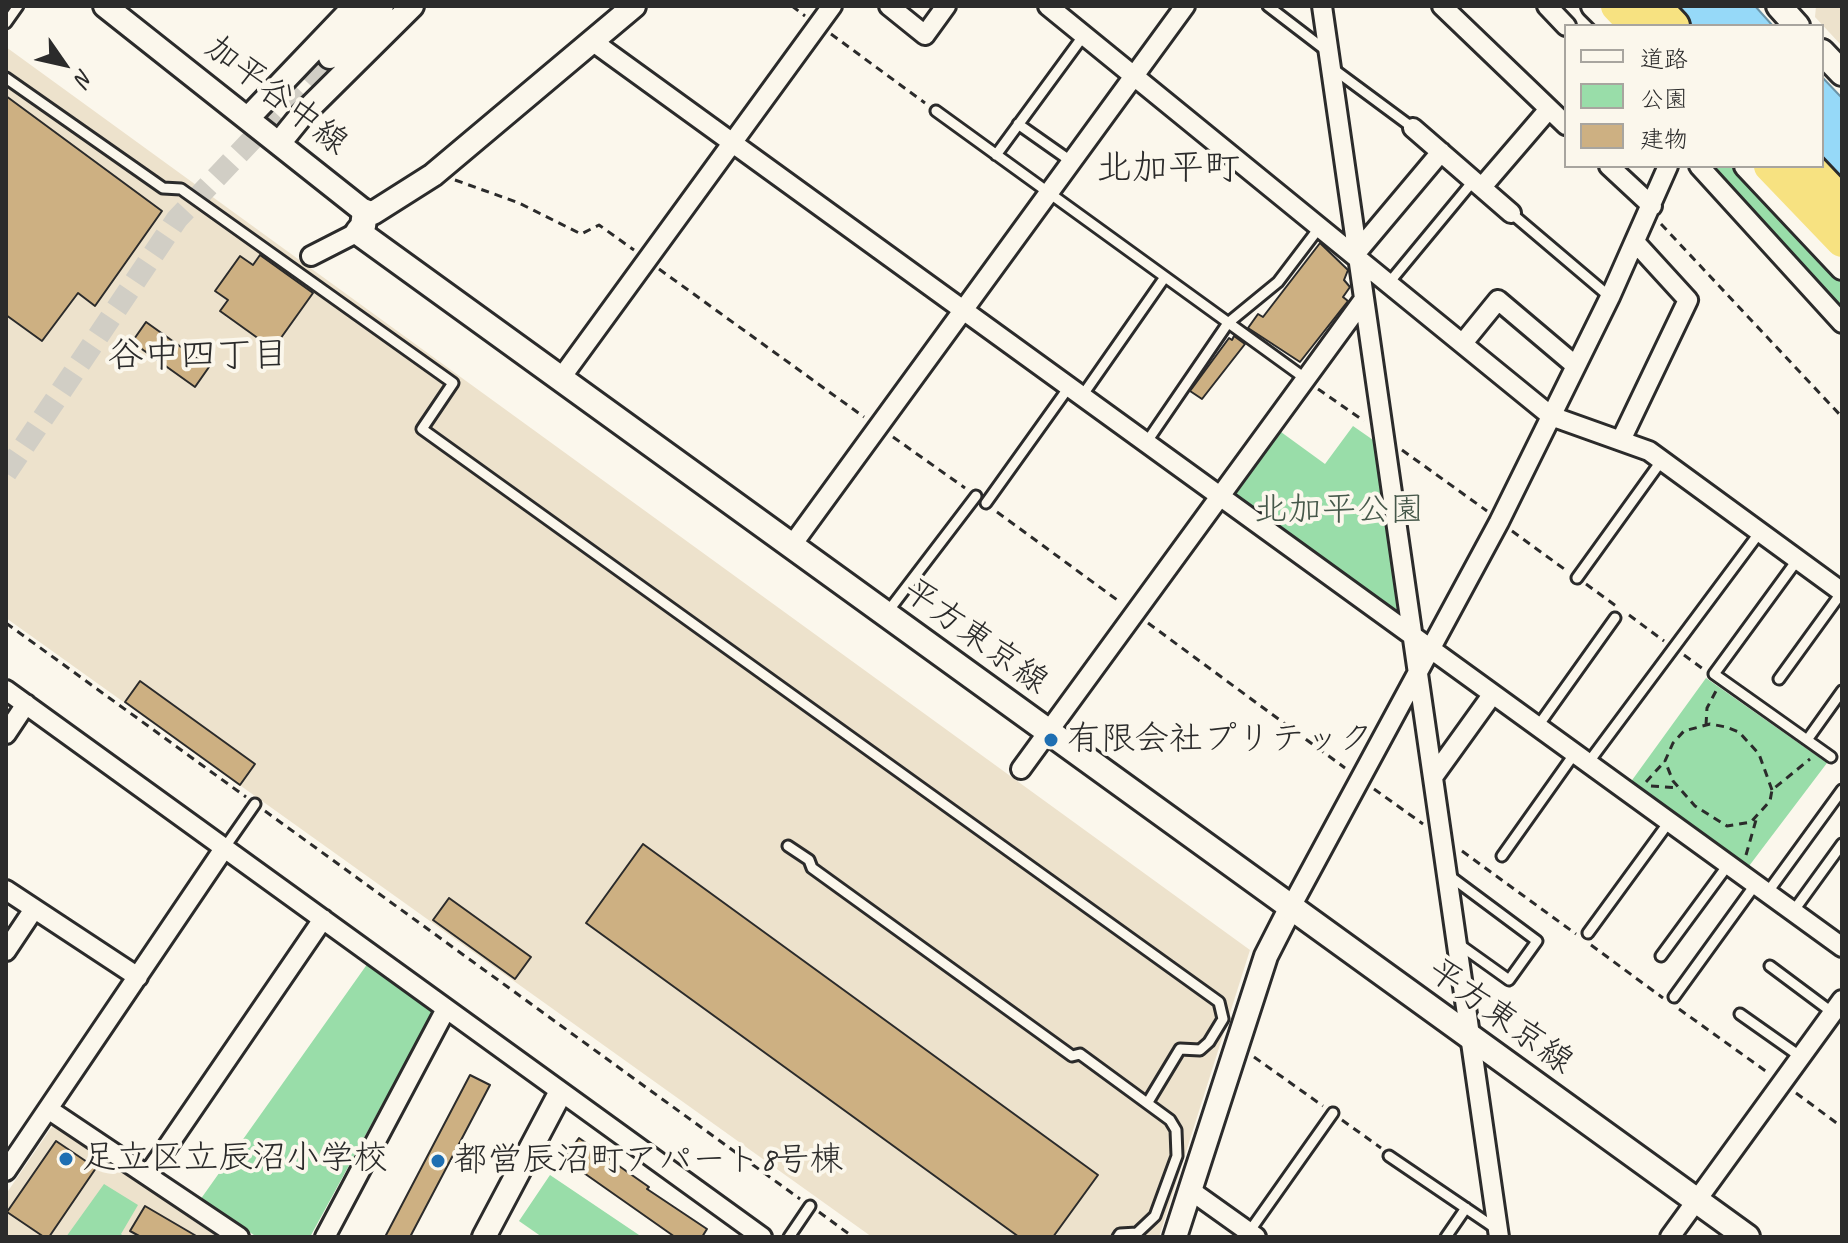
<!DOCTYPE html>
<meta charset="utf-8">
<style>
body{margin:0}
#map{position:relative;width:1848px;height:1243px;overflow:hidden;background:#fbf7ec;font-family:Caveat,"Klee One",sans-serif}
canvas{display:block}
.frame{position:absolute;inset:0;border:8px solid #2b2b2b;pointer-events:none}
.legend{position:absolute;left:1564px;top:24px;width:260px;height:144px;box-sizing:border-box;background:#fbf7ec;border:2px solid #a8a59f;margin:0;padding:10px 14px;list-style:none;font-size:24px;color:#2b2b2b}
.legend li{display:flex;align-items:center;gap:16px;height:40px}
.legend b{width:40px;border:2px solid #a8a59f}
.north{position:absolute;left:24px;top:24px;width:80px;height:80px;-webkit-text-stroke:6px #fbf7ec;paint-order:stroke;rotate:124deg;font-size:22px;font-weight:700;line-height:32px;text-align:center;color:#2b2b2b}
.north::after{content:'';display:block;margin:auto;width:28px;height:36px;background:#2b2b2b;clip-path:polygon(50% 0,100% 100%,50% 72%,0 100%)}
</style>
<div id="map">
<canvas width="1848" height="1243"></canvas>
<div class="frame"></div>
<ul class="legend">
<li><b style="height:10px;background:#fbf7ec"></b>道路</li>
<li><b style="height:22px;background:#99dda9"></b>公園</li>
<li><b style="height:22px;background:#cdb082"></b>建物</li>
</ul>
<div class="north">N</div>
</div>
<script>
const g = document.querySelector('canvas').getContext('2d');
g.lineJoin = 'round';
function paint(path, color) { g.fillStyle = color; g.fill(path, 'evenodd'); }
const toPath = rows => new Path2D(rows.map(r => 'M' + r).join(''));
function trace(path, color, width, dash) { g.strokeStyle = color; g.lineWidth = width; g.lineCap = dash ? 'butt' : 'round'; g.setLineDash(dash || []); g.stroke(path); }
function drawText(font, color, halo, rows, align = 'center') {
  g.font = font + ' Caveat,"Klee One",sans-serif'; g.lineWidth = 8; g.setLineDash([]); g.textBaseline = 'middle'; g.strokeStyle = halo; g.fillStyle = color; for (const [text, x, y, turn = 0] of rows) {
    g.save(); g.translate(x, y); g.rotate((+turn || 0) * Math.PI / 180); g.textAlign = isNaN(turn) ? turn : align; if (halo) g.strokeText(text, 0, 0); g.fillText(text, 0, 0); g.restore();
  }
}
paint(toPath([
 [1816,6,1842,6,1842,46,1815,17],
 [6,47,1250,950,1159,1237,872,1237,6,618],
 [53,1125,218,1237,6,1237,6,1194]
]), '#ede2cc');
paint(toPath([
 [1706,166,1732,166,1842,283,1842,315],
 [1353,426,1376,442,1400,614,1236,494,1281,432,1325,464],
 [1706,678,1827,763,1746,870,1630,783],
 [368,963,433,1011,310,1237,257,1237,200,1200],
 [550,1175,642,1237,542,1237,519,1221],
 [104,1184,138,1205,121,1234,124,1237,66,1237]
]), '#99dda9');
const water = toPath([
 [1672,6,1755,6,1773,26,1692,26,1672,6],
 [1822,77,1842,98,1842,184,1822,163,1822,77]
]);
paint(water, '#96d9f8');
trace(water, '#6b93a6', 2);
const building = toPath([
 [6,96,162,211,95,306,78,293,42,341,6,315,6,96],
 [1320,243,1348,270,1344,280,1350,287,1343,297,1348,301,1300,362,1248,328,1258,314,1263,317,1320,243],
 [260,255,313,293,273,349,220,311,228,300,215,291,240,256,253,265,260,255],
 [146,322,209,367,195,387,132,342,146,322],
 [1234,336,1245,344,1202,399,1190,391,1229,338,1232,340,1234,336],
 [140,681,255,764,240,785,125,702,140,681],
 [643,844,1098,1175,1053,1237,1019,1237,586,923,643,844],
 [449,898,531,957,515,979,433,920,449,898],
 [470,1075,490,1085,410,1237,385,1237,470,1075],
 [579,1138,649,1187,647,1189,707,1229,702,1237,675,1237,564,1159,579,1138],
 [56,1141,96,1168,49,1237,44,1237,7,1212,56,1141],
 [145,1206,198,1237,141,1237,130,1231,145,1206]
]);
paint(building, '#cdb082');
trace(building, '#2b2b2b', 2);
trace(toPath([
 [6,473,177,219,330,57]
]), '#d1cec5', 22, [22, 11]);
const service = toPath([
 [1268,6,1328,52],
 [6,23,18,6],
 [1332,68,1413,128],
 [6,78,163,188,181,189,453,383,422,429,1219,1002,1223,1019,1209,1042,1200,1050,1180,1049,1148,1102],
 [936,111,1306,379],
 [1018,124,1072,162],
 [996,155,1084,35],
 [1511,213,1610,297],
 [1388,284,1474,180],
 [1082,396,1165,277],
 [1146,443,1228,323,1278,282,1319,228],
 [986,503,1069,387],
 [1798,559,1714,674,1831,757],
 [1577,578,1662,460],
 [886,614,976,496],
 [1779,679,1842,592],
 [1538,726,1615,618],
 [1807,740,1842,691],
 [1588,763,1760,532],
 [788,846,809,860,812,868,1072,1056,1080,1054,1170,1120,1176,1130,1177,1156,1155,1216,1137,1233,1120,1234,1118,1237],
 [223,850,255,804],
 [1502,856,1575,753],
 [1447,874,1537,941,1509,980,1460,945],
 [1767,893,1842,790],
 [1792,913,1842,844],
 [1588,933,1669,822],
 [1661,956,1728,865],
 [1770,966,1833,1013],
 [1674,997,1755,885],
 [1740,1014,1801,1057],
 [1389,1156,1495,1228],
 [1249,1232,1333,1113],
 [789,1237,810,1206],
 [1446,1237,1466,1208]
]);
const minor = toPath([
 [889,6,925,35,946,6],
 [1048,6,1551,416,1649,451,1842,592],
 [1322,6,1499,1237],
 [1442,6,1566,125],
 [1547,6,1566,26],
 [592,41,1842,947],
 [1413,128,1511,213],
 [1609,166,1652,206],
 [1699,166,1842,323],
 [1482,187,1549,109],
 [1357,252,1441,152],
 [311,256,358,232],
 [1463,343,1498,300,1576,366],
 [561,378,832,6],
 [1621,440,1688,300,1635,242],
 [792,545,1185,6],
 [6,690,762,1237],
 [6,734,26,704],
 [1021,769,1364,299],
 [1433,777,1492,695],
 [6,890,138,977],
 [1291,907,1499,522,1610,297,1668,166],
 [6,951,34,909],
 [48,1109,239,1237],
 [6,1171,223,850],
 [148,1175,323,919],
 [1190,1190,1256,1237],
 [325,1237,446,1009],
 [1670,1237,1842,1000]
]);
const tertiary = toPath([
 [105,6,365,212,373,213,433,175,634,6],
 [1593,6,1613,26],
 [330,57,382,6],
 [249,117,355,6],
 [280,142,301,116,412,6],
 [1746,166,1842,268],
 [484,1237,557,1099],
 [1175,1237,1266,956,1291,907]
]);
const secondary = toPath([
 [1779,6,1797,26],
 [1822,52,1842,73],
 [365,212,363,226,358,232,1747,1237]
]);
const motorway = toPath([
 [1617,6,1636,26],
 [1654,6,1673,26],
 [1770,166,1842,241],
 [1807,166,1842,203]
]);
trace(service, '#2b2b2b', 15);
trace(minor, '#2b2b2b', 24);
trace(tertiary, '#2b2b2b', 28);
trace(secondary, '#2b2b2b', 30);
trace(motorway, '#2b2b2b', 38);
trace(toPath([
 [792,6,805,16],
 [831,34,925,103],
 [455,180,519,203,581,234,599,225,634,250],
 [1661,224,1842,417],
 [659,269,864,417],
 [1318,389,1364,421],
 [893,437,965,488],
 [1402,450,1487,511],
 [997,512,1120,602],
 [1512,531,1567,571],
 [1586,584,1616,606],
 [1629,615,1664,641],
 [6,623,246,797],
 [1148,623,1345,768],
 [1684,655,1703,669],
 [1706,725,1707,708,1716,691],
 [1646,782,1665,761],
 [1651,786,1679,788],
 [1374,789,1423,824],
 [1772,790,1759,754,1739,732,1726,727,1710,724,1684,731,1673,743,1665,761,1673,781,1695,806,1727,826,1751,822,1770,801,1772,790,1810,759],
 [265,811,800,1199],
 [1462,851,1576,934],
 [1746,855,1756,820],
 [1591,945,1663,998],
 [1679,1009,1767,1072],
 [1254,1057,1323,1106],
 [1796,1093,1842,1127],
 [1342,1120,1381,1148],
 [819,1212,853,1237]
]), '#2b2b2b', 3, [8, 6]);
trace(service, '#fbf7ec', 9);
trace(minor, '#fbf7ec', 18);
trace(tertiary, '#fbf7ec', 22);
trace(secondary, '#fbf7ec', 24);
trace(motorway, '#f7e281', 32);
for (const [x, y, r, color] of [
 [1051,740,8,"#1f6fb2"],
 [66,1159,8,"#1f6fb2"],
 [438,1161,8,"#1f6fb2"]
]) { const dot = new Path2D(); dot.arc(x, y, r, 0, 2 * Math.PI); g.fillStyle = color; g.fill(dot); trace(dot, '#fbf7ec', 3); }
drawText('34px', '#2b2b2b', '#fbf7ec', [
 ["加平谷中線",276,96,38],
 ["平方東京線",975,637,36],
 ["平方東京線",1500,1017,36]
]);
drawText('34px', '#46584a', '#fbf7ec', [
 ["北加平公園",1339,511]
]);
drawText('34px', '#2b2b2b', '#fbf7ec', [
 ["有限会社プリテック",1067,740],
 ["足立区立辰沼小学校",82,1159],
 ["都営辰沼町アパート8号棟",454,1161]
], 'left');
drawText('36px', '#2b2b2b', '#fbf7ec', [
 ["北加平町",1168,170],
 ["谷中四丁目",198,357]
]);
</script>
